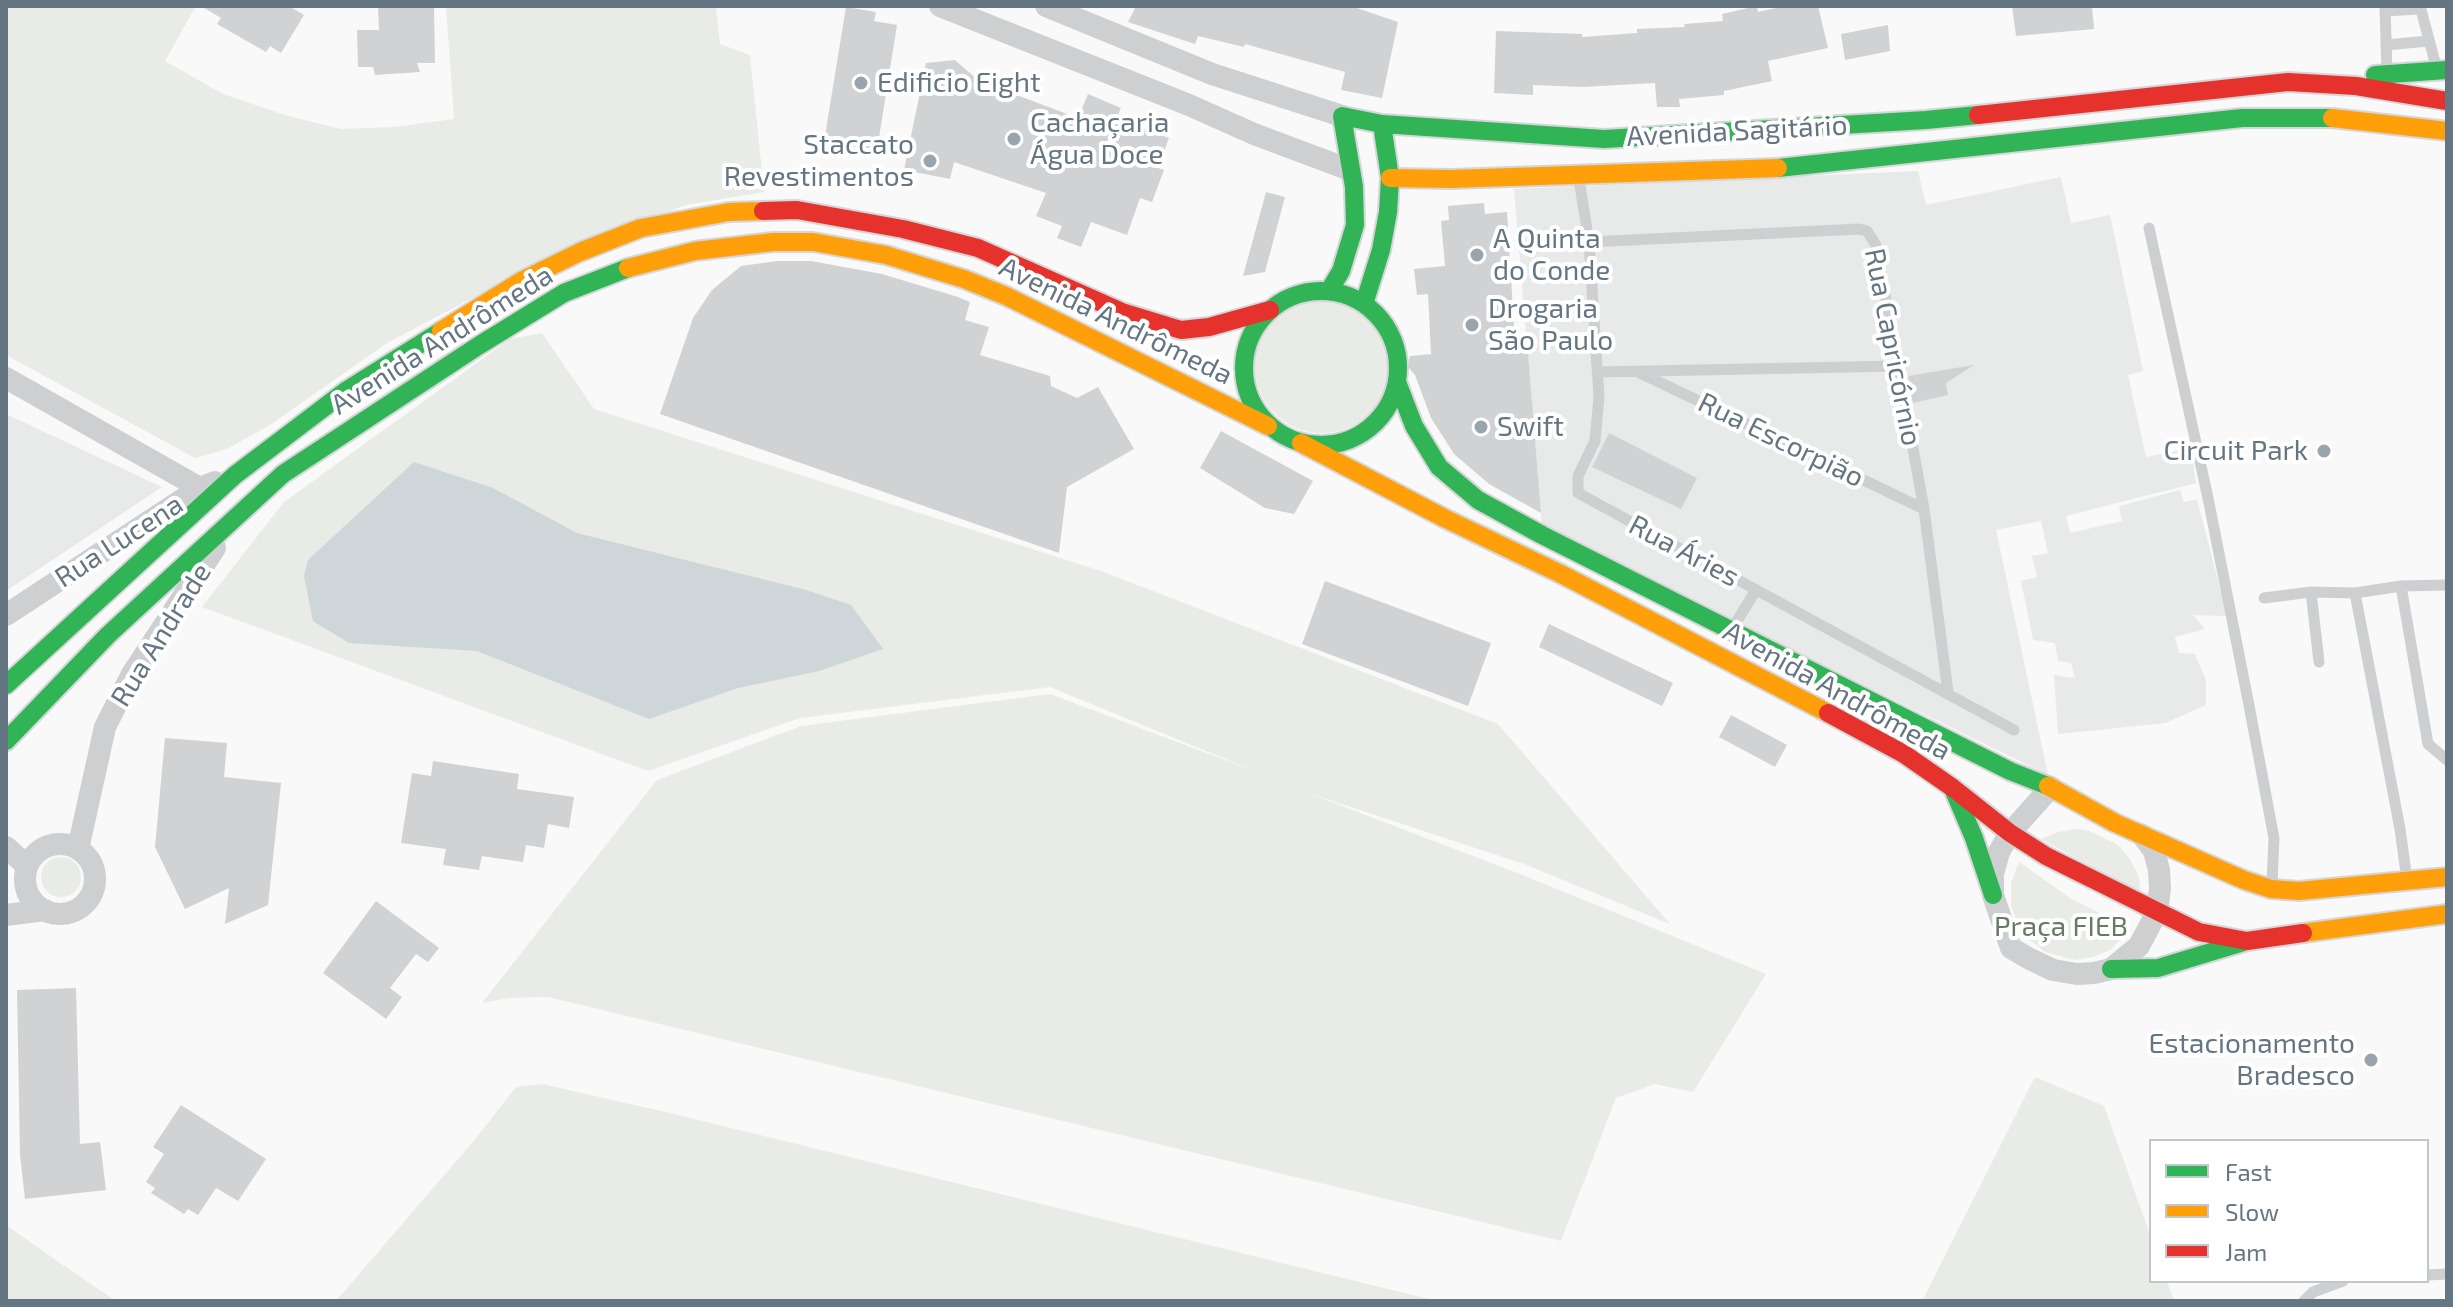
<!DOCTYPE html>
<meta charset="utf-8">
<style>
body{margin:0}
#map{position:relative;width:2453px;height:1307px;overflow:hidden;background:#f9f9f9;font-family:"Exo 2",sans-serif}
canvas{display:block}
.frame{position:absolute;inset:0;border:8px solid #657683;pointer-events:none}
.legend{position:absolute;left:2149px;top:1139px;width:280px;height:144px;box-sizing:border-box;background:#fff;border:2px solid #c1c8cd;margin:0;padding:10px 14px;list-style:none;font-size:24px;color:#657683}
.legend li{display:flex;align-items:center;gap:16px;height:40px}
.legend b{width:40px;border:2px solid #c1c8cd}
</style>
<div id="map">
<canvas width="2453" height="1307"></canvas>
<div class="frame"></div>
<ul class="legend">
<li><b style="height:10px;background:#30b455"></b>Fast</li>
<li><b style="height:10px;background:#ff9f0a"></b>Slow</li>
<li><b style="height:10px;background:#e5322d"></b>Jam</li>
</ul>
</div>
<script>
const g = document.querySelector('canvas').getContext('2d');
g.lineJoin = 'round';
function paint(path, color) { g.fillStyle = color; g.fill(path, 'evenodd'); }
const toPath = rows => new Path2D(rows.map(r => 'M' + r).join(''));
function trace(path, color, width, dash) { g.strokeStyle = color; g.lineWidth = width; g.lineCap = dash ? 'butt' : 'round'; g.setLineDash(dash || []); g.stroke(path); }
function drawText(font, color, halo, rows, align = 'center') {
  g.font = font + ' "Exo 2",sans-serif'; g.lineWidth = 8; g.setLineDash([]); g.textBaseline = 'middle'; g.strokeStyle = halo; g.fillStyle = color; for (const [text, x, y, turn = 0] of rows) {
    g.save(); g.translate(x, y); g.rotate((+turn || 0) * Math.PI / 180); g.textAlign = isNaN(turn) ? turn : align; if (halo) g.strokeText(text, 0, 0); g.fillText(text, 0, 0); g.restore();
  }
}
paint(toPath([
 [1918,171,1926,205,2061,177,2071,223,2110,215,2143,371,2128,375,2146,457,2191,448,2196,483,2066,516,2070,533,2122,521,2119,506,2180,490,2184,502,2197,499,2227,616,2193,615,2205,629,2175,637,2179,653,2195,654,2206,680,2206,705,2166,723,2058,734,2054,675,2075,678,2071,663,2058,661,2055,643,2033,640,2021,581,2037,577,2032,556,2048,553,2041,521,1996,530,2048,775,1542,527,1514,189],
 [6,414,162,487,6,591]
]), '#e8e9e9');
paint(toPath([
 [6,6,196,6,165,61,223,94,288,116,341,129,394,127,454,119,446,6,716,6,720,44,750,55,764,192,686,205,569,247,387,343,270,425,227,449,195,458,6,355],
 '1255 366a67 67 0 1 1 134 0a67 67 0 1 1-134 0Z',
 [542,333,594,409,1101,571,1498,724,1670,924,1524,864,1308,793,1520,874,1766,974,1693,1092,1655,1084,1616,1098,1561,1241,548,997,509,998,482,1003,657,780,801,726,1050,694,1257,772,1050,687,800,718,648,771,202,607,284,502,510,339],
 [2077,829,2089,831,2117,844,2130,859,2139,877,2140,893,2041,839,2058,832],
 '41 877a20 20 0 1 1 40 0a20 20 0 1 1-40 0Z',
 [2019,862,2070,898,2131,929,2110,950,2093,957,2075,960,2045,952,2025,936,2018,925,2011,905,2011,883],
 [2035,1077,2104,1106,2151,1237,2151,1281,2167,1281,2174,1301,1922,1301],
 [542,1084,670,1113,1437,1301,336,1301,477,1137,516,1087],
 [6,1225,60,1263,116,1301,6,1301]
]), '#e8ebe6');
paint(toPath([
 [414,462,493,488,577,533,806,590,851,605,883,649,819,671,738,688,649,719,477,651,349,643,313,621,304,576,308,560]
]), '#ced6d9');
paint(toPath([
 [201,6,289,6,304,15,281,53,270,46,266,52,217,24,221,18],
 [378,6,434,6,435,63,417,63,420,72,375,75,373,67,358,67,357,30,379,30],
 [1136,6,1351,6,1398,22,1382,98,1341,90,1345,72,1245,44,1244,47,1198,36,1195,44,1128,22],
 [1757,6,1758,12,1785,6,1818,6,1828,48,1768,61,1772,81,1724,91,1724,95,1679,99,1680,107,1657,107,1655,83,1583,87,1533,85,1533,95,1494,93,1496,31,1582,34,1582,37,1637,33,1637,29,1685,27,1684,24,1723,21,1722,14],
 [2012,6,2092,6,2094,29,2016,36],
 [846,7,876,12,874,21,897,25,877,150,824,142],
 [1888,25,1890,51,1845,60,1841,34],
 [955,60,979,81,1078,118,1088,94,1121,108,1116,119,1169,138,1158,168,1164,170,1152,202,1140,198,1127,235,1091,222,1081,247,1057,238,1062,226,1036,216,1046,193,954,162,950,179,904,170,926,63],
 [1266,192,1285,197,1265,272,1243,276],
 [1484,203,1485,214,1507,212,1515,343,1527,341,1541,513,1489,484,1454,454,1431,418,1415,375,1408,367,1410,356,1431,354,1428,294,1417,295,1414,269,1445,266,1441,221,1449,220,1448,206],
 [777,261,811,261,882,274,958,297,970,302,965,320,989,327,980,355,1050,376,1051,386,1077,398,1098,387,1134,449,1067,487,1059,553,660,414,693,318,712,290,741,266],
 [1974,365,1946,383,1948,395,1913,403,1908,376],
 [1221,431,1313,481,1294,514,1265,508,1200,468],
 [1609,433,1697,478,1681,509,1592,467],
 [1325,581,1491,643,1468,706,1302,644],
 [1549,624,1673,683,1662,706,1539,647],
 [1731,715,1787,745,1775,767,1719,737],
 [165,738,227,743,224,777,281,783,268,905,225,924,229,888,185,909,155,847],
 [433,761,519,774,517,789,574,797,569,828,548,824,544,848,526,845,523,862,482,856,479,870,443,865,446,849,401,843,412,773,431,776],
 [376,901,439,948,428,962,416,954,390,988,402,997,386,1019,323,973],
 [76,988,80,1144,100,1142,106,1190,25,1199,20,1155,17,990],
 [181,1105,266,1159,238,1201,216,1188,198,1215,188,1209,184,1214,151,1193,155,1188,146,1182,164,1154,153,1147]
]), '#d0d2d3');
const fast = toPath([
 [2375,75,2447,70],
 [1778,168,2242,118,2332,118],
 [1329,291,1341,271,1355,225,1354,187,1342,116,1382,124,1604,139,1926,120,1978,115],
 '1244 368a77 77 0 1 1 154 0a77 77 0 1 1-154 0Z',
 [1364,304,1381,250,1388,212,1390,178,1382,124],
 [1397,382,1414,426,1439,467,1478,500,1542,535,2010,771,2048,786],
 [6,685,235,475,347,390,441,331],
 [6,741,108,635,283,474,478,346,564,293,628,268],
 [1954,791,1974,838,1993,895],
 [2111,969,2158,968,2244,942]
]);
const slow = toPath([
 [2332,118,2447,131],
 [1390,178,1451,179,1778,168],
 [628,268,695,251,773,242,813,242,886,255,964,279,1006,296,1268,426],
 [441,331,523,280,580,252,641,228,729,212,763,211],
 [1301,443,1444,518,1561,574,1828,713],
 [2048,786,2115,823,2244,880,2271,889,2299,891,2447,877],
 [2303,933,2447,914]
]);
const jam = toPath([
 [1978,115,2288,82,2356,86,2447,101],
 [763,211,797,210,903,229,978,248,1122,312,1181,330,1209,327,1270,310],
 [1828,713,1904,754,1953,788,2010,833,2046,856,2199,932,2247,941,2303,933]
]);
trace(fast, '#d5d6d7', 22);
trace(slow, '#d5d6d7', 22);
trace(jam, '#d5d6d7', 22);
trace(toPath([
 [2385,6,2387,73],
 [2420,6,2436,66],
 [2385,11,2420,9],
 [2386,45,2428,41],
 [1579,179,1589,242,1599,397,1595,441,1578,476,1578,493,2014,730],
 [2149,228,2208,498,2248,700,2274,838,2272,884],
 [1589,242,1859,229,1867,231,1876,245,1924,509,1948,692],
 [1598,372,1899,366],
 [1638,372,1924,509],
 [2401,586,2428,744,2447,760],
 [2311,592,2319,662],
 [2355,593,2400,829,2407,880],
 [2264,598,2311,592,2355,593,2401,586,2447,585],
 [1732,629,1756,590],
 [2427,1275,2447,1274],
 [2304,1301,2313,1292,2343,1281]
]), '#cecfd0', 11);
trace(toPath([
 [940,6,1189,105,1254,134,1350,170],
 [1046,6,1212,74,1342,116],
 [6,378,200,488],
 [6,615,200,488,215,482],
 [2051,787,2010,833,1999,852,1993,874,1993,895,2011,948,2028,958,2053,970,2077,974,2094,973,2111,969,2139,946,2157,912,2160,888,2159,870,2154,851,2142,835],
 '25 879a35 35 0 1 1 70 0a35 35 0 1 1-70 0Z',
 [6,847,27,866],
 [78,849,105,727,132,674,215,548],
 [6,915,45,910]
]), '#cecfd0', 22);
trace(fast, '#30b455', 18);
trace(slow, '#ff9f0a', 18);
trace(jam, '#e5322d', 18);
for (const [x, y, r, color] of [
 [861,83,8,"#99a4ac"],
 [1014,139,8,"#99a4ac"],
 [930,161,8,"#99a4ac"],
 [1477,255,8,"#99a4ac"],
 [1472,325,8,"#99a4ac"],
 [1481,427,8,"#99a4ac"],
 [2324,451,8,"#99a4ac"],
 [2371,1060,8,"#99a4ac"]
]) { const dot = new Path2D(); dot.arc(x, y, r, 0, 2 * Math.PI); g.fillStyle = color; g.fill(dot); trace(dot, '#fff', 3); }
drawText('28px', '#657683', '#fff', [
 ["Edificio Eight",877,83],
 ["Cachaçaria",1030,123],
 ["Água Doce",1030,155],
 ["Staccato",914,145,"right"],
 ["Revestimentos",914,177,"right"],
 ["A Quinta",1493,239],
 ["do Conde",1493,271],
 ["Drogaria",1488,309],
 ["São Paulo",1488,341],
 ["Swift",1497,427],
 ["Circuit Park",2308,451,"right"],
 ["Estacionamento",2355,1044,"right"],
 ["Bradesco",2355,1076,"right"]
], 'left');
drawText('28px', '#657683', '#fff', [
 ["Avenida Sagitário",1737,131,-3],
 ["Avenida Andrômeda",1116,321,26],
 ["Avenida Andrômeda",442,340,-32],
 ["Rua Capricórnio",1893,347,79],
 ["Rua Escorpião",1781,440,26],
 ["Rua Lucena",119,541,-33],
 ["Rua Áries",1684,551,28],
 ["Rua Andrade",161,635,-58],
 ["Avenida Andrômeda",1837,691,29]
]);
drawText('28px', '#687a64', '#fff', [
 ["Praça FIEB",2061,927]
]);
</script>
